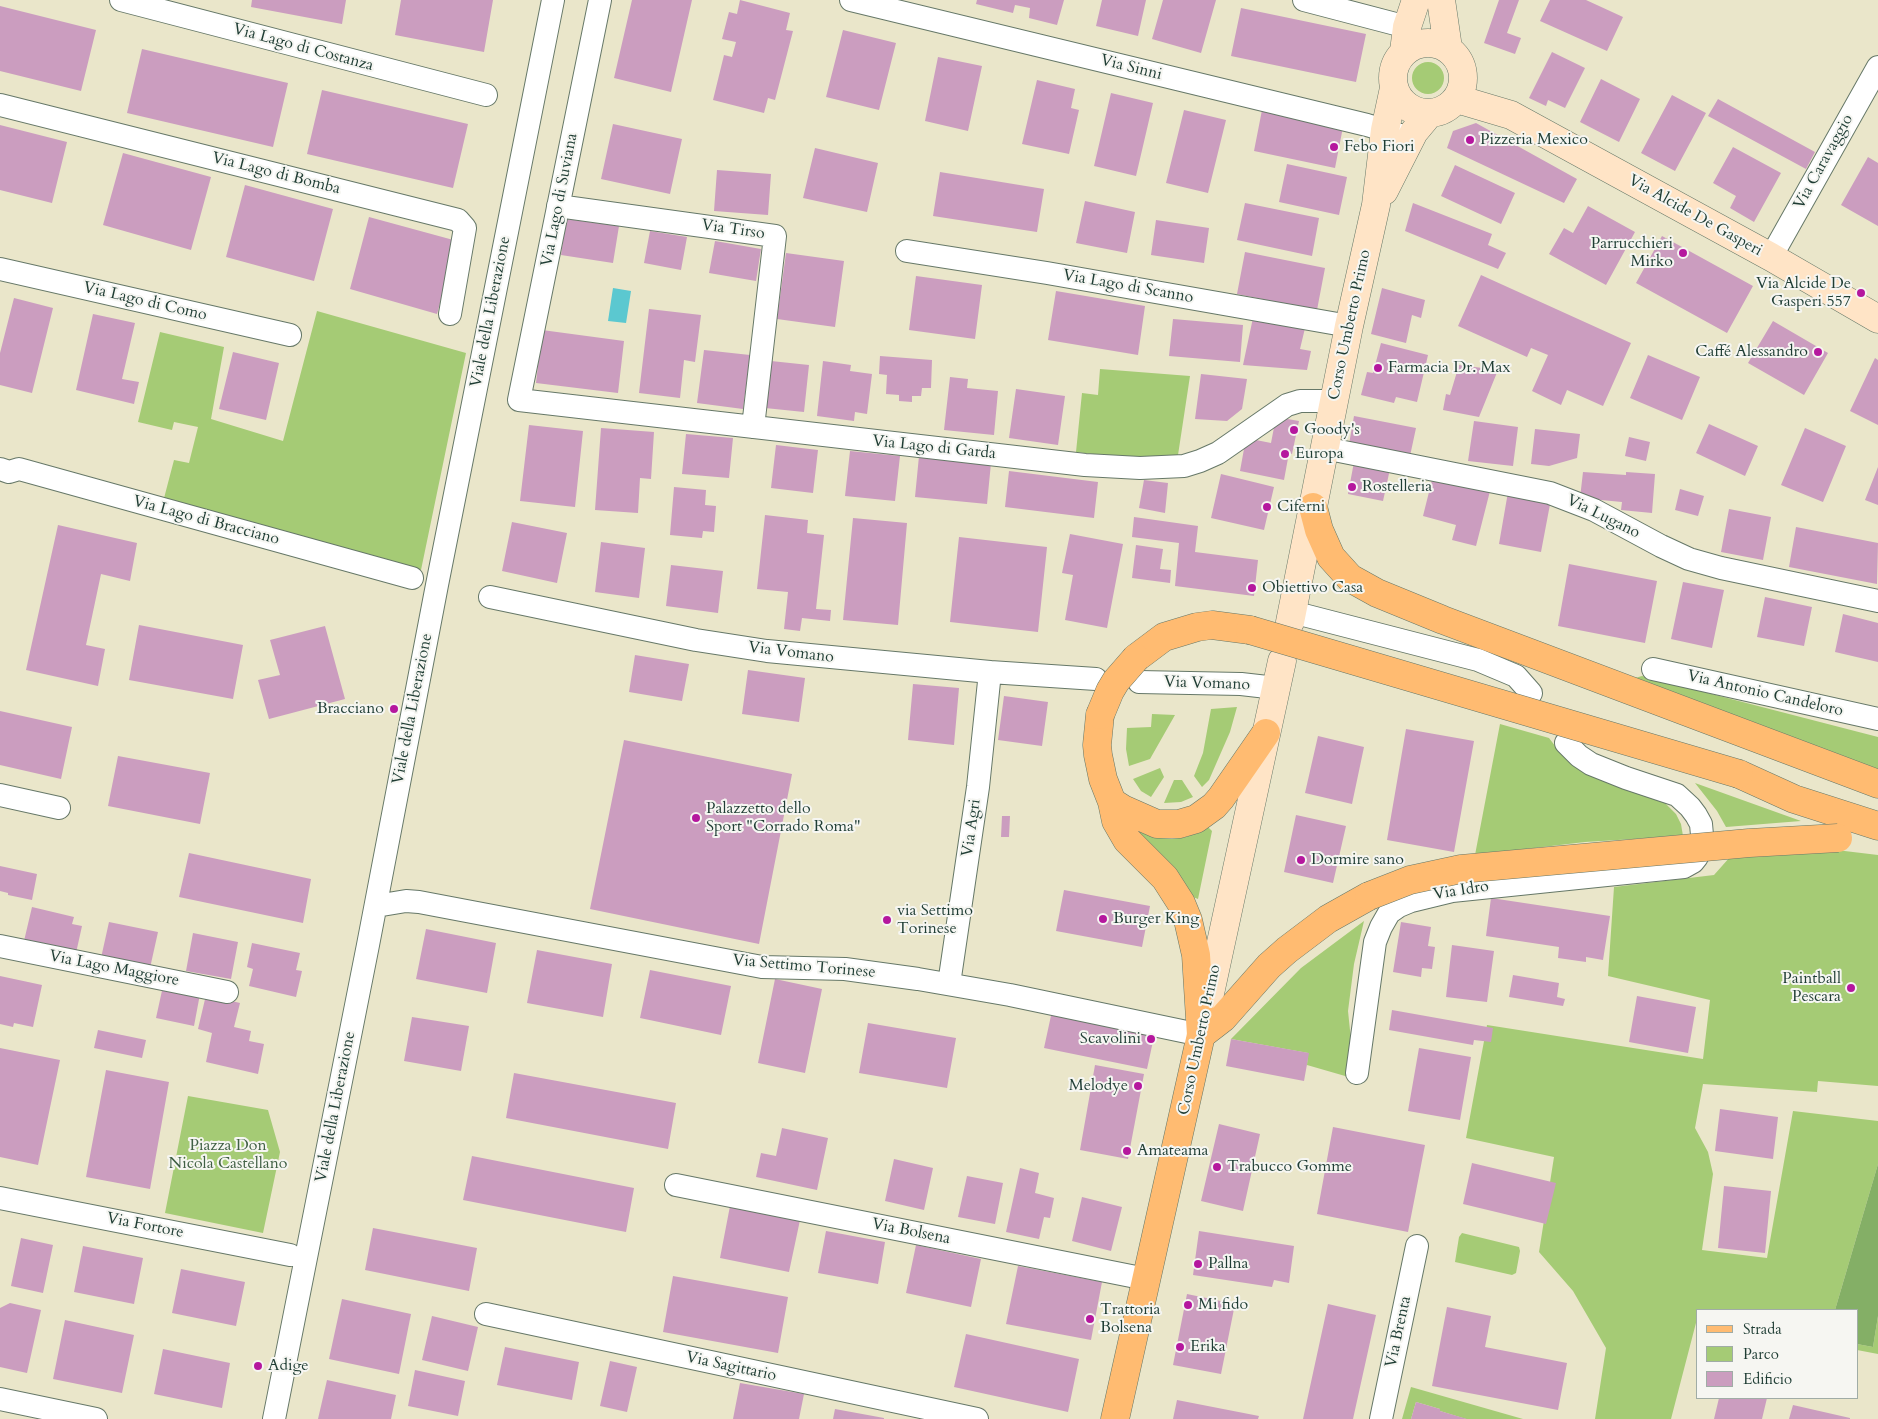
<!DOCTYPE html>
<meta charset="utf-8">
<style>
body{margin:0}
#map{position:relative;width:1878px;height:1419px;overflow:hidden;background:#eae6ca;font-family:Cardo,serif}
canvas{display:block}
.legend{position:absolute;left:1696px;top:1309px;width:162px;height:90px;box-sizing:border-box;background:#f6f6f2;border:1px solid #a0aca6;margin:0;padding:6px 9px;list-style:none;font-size:15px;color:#1f3d34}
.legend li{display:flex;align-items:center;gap:10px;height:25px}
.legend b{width:25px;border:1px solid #a0aca6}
</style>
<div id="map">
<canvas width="1878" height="1419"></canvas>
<ul class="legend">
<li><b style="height:6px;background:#ffbb71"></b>Strada</li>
<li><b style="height:14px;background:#a5cb75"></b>Parco</li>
<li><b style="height:14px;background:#cb9dbf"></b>Edificio</li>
</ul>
</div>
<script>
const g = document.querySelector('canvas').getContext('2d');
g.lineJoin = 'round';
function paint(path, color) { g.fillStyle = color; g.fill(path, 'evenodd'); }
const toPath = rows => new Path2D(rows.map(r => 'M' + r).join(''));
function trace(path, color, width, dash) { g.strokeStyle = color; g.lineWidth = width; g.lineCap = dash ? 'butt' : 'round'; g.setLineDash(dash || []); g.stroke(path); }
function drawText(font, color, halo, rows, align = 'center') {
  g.font = font + ' Cardo,serif'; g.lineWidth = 4; g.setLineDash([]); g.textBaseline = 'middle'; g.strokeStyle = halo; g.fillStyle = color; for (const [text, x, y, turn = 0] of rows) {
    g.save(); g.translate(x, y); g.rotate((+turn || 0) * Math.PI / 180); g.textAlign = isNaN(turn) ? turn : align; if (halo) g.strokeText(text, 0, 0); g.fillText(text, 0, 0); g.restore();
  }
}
paint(toPath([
 '1412 78a16 16 0 1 1 32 0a16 16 0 1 1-32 0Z',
 [317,311,466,353,421,570,163,502,174,460,189,463,198,427,174,422,172,430,138,422,160,332,224,347,211,419,283,441],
 [1100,369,1190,376,1178,455,1136,459,1076,452,1082,393,1098,395],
 [1642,676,1878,737,1878,773,1633,683,1635,678],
 [1237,707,1230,732,1209,780,1202,787,1194,776,1203,753,1211,709],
 [1152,714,1175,715,1150,759,1129,766,1126,749,1127,728,1151,727],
 [1500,724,1549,738,1562,755,1664,802,1676,814,1681,824,1683,836,1585,842,1475,855],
 [1160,768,1164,777,1151,797,1141,791,1133,779],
 [1174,780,1182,780,1193,797,1181,802,1164,803],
 [1695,783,1801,821,1726,827,1717,811],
 [1131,824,1160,838,1172,839,1186,837,1208,827,1212,831,1198,899,1193,897,1179,875],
 [1828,849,1878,855,1878,1086,1818,1081,1817,1092,1703,1084,1695,1128,1708,1152,1713,1174,1702,1250,1767,1258,1793,1111,1878,1121,1878,1164,1835,1310,1697,1310,1697,1319,1671,1419,1595,1419,1606,1348,1573,1291,1539,1252,1554,1157,1466,1138,1487,1025,1703,1059,1710,1000,1608,976,1614,887,1714,875,1730,857],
 [1364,921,1354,964,1348,1011,1353,1059,1352,1078,1307,1065,1308,1053,1231,1039,1301,968],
 [188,1096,268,1110,280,1152,263,1233,165,1213],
 [1462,1233,1519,1247,1520,1251,1516,1273,1512,1275,1455,1262,1459,1237],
 [1878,1316,1878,1354,1857,1350,1857,1344,1873,1347],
 [1411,1387,1523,1419,1466,1419,1440,1411,1440,1409,1416,1402,1411,1419,1402,1419]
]), '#a5cb75');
paint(toPath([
 [1878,1164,1878,1316,1873,1347,1857,1344,1857,1310,1835,1310]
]), '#84af66');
paint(toPath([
 [613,288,631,291,626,323,608,321]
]), '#5bc8d0');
paint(toPath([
 [252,0,346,0,342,24,251,7],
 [401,0,493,0,484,52,395,35],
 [632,0,692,0,671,92,614,78],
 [740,0,790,13,786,30,793,31,775,100,768,98,764,113,713,100,724,55,732,57,736,42,722,39,729,12,737,14],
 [977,0,1064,0,1057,25,1029,18,1030,8,1015,5,1013,13,976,4],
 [1102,0,1146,0,1138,36,1096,26],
 [1163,0,1216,0,1201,53,1152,39],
 [1499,0,1519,0,1507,33,1521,38,1515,54,1484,43],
 [1550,0,1586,0,1623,17,1607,51,1540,21],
 [0,6,96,30,81,91,0,71],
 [1241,8,1366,34,1356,82,1231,56],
 [843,30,896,43,879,110,826,97],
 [142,49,288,83,273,147,127,113],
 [1552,52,1585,68,1565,108,1548,100,1546,106,1529,98],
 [938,57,982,66,968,131,925,121],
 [1601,79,1640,99,1619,142,1580,122],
 [1037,80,1075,89,1071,108,1079,110,1069,154,1022,144],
 [322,90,468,124,453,188,307,154],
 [1111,93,1153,103,1136,176,1094,166],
 [1672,95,1706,113,1675,171,1641,153],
 [1718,99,1815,152,1806,169,1708,116],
 [1184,110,1226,120,1208,193,1166,183],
 [1262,110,1343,127,1335,168,1254,151],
 [1476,123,1577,179,1564,203,1447,148,1453,131],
 [613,124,682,139,670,194,601,179],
 [0,125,67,142,52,203,0,190],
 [1733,147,1781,173,1754,222,1730,208,1736,196,1713,183],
 [815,148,878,163,867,212,803,198],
 [123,153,211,177,191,250,103,225],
 [1868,157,1878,163,1878,226,1841,205],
 [1287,164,1347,177,1339,215,1279,202],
 [1455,165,1515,193,1501,224,1441,196],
 [717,170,771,174,768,215,714,211],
 [940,172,1044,189,1037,232,933,216],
 [245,185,333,209,314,281,226,257],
 [1085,201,1135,212,1127,253,1076,243],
 [1245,203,1319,218,1312,256,1237,240],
 [1413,203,1492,234,1488,245,1506,253,1498,269,1405,231],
 [1588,206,1635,232,1606,285,1549,254,1564,228,1573,233],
 [369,217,457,241,437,314,350,289],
 [566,219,619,226,613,263,561,255],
 [1156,220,1209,228,1204,263,1151,255],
 [650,231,687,237,681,270,644,263],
 [1662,236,1753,286,1727,333,1636,283],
 [715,241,761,249,756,281,709,273],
 [1245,252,1325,268,1317,310,1237,294],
 [786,253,844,261,835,327,777,319],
 [1481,275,1631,343,1603,406,1567,390,1561,405,1532,391,1548,355,1531,348,1527,357,1458,326],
 [916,276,982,285,975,339,909,330],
 [1382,288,1425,300,1421,318,1412,315,1406,343,1371,334],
 [1056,291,1145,306,1138,355,1048,340],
 [14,298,53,308,32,393,0,385,0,353],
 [649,309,701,315,695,362,684,360,680,398,639,393],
 [1254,313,1306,324,1300,349,1311,351,1307,370,1243,365],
 [93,314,135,323,122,379,139,382,134,404,76,390],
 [1173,319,1243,325,1240,362,1169,356],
 [1773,321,1828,353,1804,395,1748,363],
 [542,330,624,341,618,393,536,383],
 [1381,343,1428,355,1417,402,1396,397,1394,403,1361,395,1367,372,1373,373],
 [704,350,750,355,743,409,697,403],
 [233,352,279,363,266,420,219,409],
 [1648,355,1700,377,1682,420,1630,398],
 [880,356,932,360,931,388,922,388,921,396,912,396,912,402,899,401,899,395,886,394,887,375,879,374],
 [1875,358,1878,360,1878,425,1850,411],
 [771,361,809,365,804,412,765,408],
 [823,361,851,365,850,371,872,374,867,414,855,412,854,421,817,416],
 [1459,365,1498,370,1479,417,1443,410,1446,394,1450,395],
 [1201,374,1247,379,1242,409,1227,421,1195,419],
 [950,377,968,379,967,388,998,391,994,435,944,430],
 [1016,389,1065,396,1058,445,1009,438],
 [1354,416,1416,428,1410,456,1349,444],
 [1276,417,1299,421,1292,454,1289,453,1284,480,1240,471,1246,438,1271,443],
 [1474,421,1518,427,1513,466,1468,461],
 [1709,424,1758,446,1745,476,1696,453],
 [529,425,583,431,575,507,520,501],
 [601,428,654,432,651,479,640,478,638,513,595,510],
 [1805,428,1846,446,1823,502,1781,485],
 [1535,429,1580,434,1577,458,1549,466,1531,464],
 [686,434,733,438,729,478,682,474],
 [1629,437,1650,442,1646,461,1625,456],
 [776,445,818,450,813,493,771,488],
 [850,451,900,456,895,501,845,496],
 [919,456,991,463,987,504,915,497],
 [1354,462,1390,469,1383,501,1348,494],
 [1878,467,1878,505,1865,500],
 [1009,471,1098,482,1094,518,1005,507],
 [1583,472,1626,475,1626,472,1655,474,1652,513,1621,510,1622,502,1580,498],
 [1221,474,1274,487,1264,530,1211,518],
 [1433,476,1490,491,1476,546,1452,540,1456,525,1423,516],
 [1144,480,1168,483,1165,513,1139,508],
 [674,487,706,490,705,505,716,506,714,532,703,531,702,538,670,535],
 [1680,489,1704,496,1698,516,1675,510],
 [1508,492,1551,499,1541,552,1499,544],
 [1729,509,1771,517,1763,560,1721,552],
 [765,515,808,520,807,533,824,535,816,609,831,610,830,621,802,618,800,631,784,629,788,592,757,589],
 [1134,517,1198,526,1195,552,1258,560,1254,596,1175,586,1179,543,1132,537],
 [853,518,907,523,898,625,843,620],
 [512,522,567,533,557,583,502,571],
 [58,525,137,543,130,581,101,574,86,645,105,649,98,686,26,670],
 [1796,527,1878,543,1877,584,1789,567],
 [1070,534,1123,544,1107,628,1065,620,1073,575,1062,573],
 [959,537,1047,547,1038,632,950,622],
 [601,542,645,548,639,598,595,592],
 [1136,545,1163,549,1160,569,1171,570,1170,583,1132,578],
 [1569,564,1657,581,1645,643,1558,626],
 [671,565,723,571,718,613,666,606],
 [1683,582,1724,590,1712,648,1671,639],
 [1765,597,1812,607,1804,646,1757,637],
 [1843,614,1878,623,1878,662,1835,652],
 [139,625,243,645,233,699,129,680],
 [325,626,345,699,269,719,258,680,280,675,270,640],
 [635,655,689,664,682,701,629,692],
 [748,670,805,678,799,722,742,714],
 [913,684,959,688,954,745,908,740],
 [1004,696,1048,702,1042,746,998,740],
 [0,711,72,727,61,779,0,765],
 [1406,729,1474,741,1454,852,1387,840],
 [1318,736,1364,747,1352,804,1305,793],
 [624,740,792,774,759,944,590,909],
 [118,756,210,773,200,824,108,806],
 [1296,815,1346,826,1333,883,1284,872],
 [1002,816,1010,816,1009,837,1001,837],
 [189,853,311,879,303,923,179,897],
 [0,866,37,874,32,900,8,895,8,893,0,891],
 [1064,890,1150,906,1142,947,1056,931],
 [1491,898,1610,916,1603,960,1586,957,1586,962,1558,958,1559,947,1486,936],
 [32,907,74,917,72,924,82,926,76,953,24,941],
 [109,922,158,932,150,968,101,958],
 [1401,922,1431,927,1428,946,1435,947,1432,969,1422,968,1421,977,1393,972],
 [426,929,496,943,487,993,416,979],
 [193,933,238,942,231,979,186,971],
 [252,943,300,953,296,970,302,971,296,997,249,986,253,969,247,967],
 [1452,945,1494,951,1487,1002,1446,997],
 [537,950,612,964,603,1017,527,1003],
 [650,970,731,986,721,1035,640,1018],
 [1513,975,1559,983,1557,997,1565,999,1563,1006,1509,997],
 [0,976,42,985,33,1027,14,1023,13,1027,0,1024],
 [775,979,822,989,805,1073,758,1063],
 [163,986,200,994,194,1026,156,1018],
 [206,995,240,1003,234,1027,251,1031,249,1041,264,1044,258,1074,206,1062,212,1033,198,1029],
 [1637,996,1696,1007,1688,1053,1629,1042],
 [1392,1010,1493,1028,1491,1042,1474,1040,1473,1045,1389,1030],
 [1052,1011,1155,1032,1147,1069,1044,1048],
 [412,1017,469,1026,461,1071,404,1061],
 [868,1023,956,1038,947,1088,859,1073],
 [98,1030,146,1040,142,1058,94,1048],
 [1231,1039,1309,1053,1304,1081,1226,1066],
 [0,1048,60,1060,38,1165,0,1157],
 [1419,1048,1471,1057,1460,1120,1408,1111],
 [1095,1065,1144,1074,1128,1159,1080,1150],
 [106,1070,169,1082,150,1189,86,1177],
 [514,1073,676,1103,668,1149,506,1118],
 [1720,1109,1778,1117,1773,1159,1715,1151],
 [1219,1124,1260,1134,1243,1211,1201,1201],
 [1333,1127,1425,1145,1408,1232,1317,1214],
 [782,1128,828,1138,817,1190,756,1177,761,1153,776,1156],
 [472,1156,634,1188,626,1232,463,1200],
 [894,1159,933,1168,924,1210,885,1201],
 [1472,1163,1556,1183,1546,1224,1463,1204],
 [1020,1168,1039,1173,1035,1193,1054,1198,1050,1218,1044,1217,1039,1239,1006,1232],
 [967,1176,1003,1183,995,1224,958,1217],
 [1724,1186,1771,1191,1765,1253,1718,1248],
 [1082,1197,1122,1207,1111,1251,1072,1241],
 [730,1206,800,1220,789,1272,720,1258],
 [373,1228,477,1248,469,1291,365,1270],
 [826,1231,885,1242,878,1284,818,1273],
 [1199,1231,1294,1246,1289,1283,1274,1280,1272,1287,1193,1275],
 [21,1238,53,1245,43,1293,11,1286],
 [916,1245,981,1259,971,1307,906,1293],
 [83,1246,143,1258,134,1304,74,1292],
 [1018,1266,1102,1282,1091,1340,1006,1324],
 [181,1269,245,1282,236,1326,172,1313],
 [673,1276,788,1297,778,1353,663,1332],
 [1187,1294,1235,1304,1221,1374,1173,1365],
 [342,1299,411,1314,399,1374,329,1359],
 [10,1303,41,1310,27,1373,0,1367,0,1308],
 [1328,1304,1376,1315,1353,1419,1303,1419],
 [1447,1307,1491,1316,1485,1347,1567,1363,1558,1410,1432,1386],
 [432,1316,478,1327,468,1371,422,1360],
 [65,1320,134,1335,122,1393,53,1379],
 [966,1334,1079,1359,1068,1412,954,1387],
 [505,1347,579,1362,572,1400,497,1385],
 [163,1349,230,1363,222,1408,154,1394],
 [610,1361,637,1367,627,1412,600,1406],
 [415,1370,465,1381,458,1416,408,1406],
 [327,1380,396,1395,391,1419,318,1419],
 [740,1383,804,1394,799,1419,733,1419],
 [1719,1398,1767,1398,1762,1419,1714,1419],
 [1177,1400,1259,1416,1258,1419,1173,1419],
 [1416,1402,1440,1409,1440,1411,1467,1419,1411,1419],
 [1793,1405,1850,1418,1850,1419,1789,1419],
 [835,1409,884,1418,884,1419,833,1419]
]), '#cb9dbf');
const street = toPath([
 [121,0,486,95],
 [600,0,519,400,1085,465,1140,468,1184,466,1200,461,1218,453,1287,405,1300,401,1333,401],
 [851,0,1367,125,1400,135],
 [1304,0,1407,27],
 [0,105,458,220,465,228,450,314],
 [558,206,775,236,753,427],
 [907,251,1047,273,1349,326],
 [1771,257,1878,67],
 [0,269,290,335],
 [1324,448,1550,493,1594,510,1661,546,1689,559,1721,568,1878,601],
 [0,469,9,472,19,469,412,578],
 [490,597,696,640,767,651,990,672,1096,679],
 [1292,612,1478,660,1516,676,1531,693],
 [1653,669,1878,719],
 [1139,682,1241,684,1276,688],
 [1566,743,1579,756,1591,764,1626,778,1677,795,1690,807,1696,815,1701,824,1702,835],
 [0,795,59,808],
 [376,906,406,901,419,902,762,967,845,969,918,979,1010,995,1201,1035],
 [0,946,227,992],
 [949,984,978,787,990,672],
 [1357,1073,1375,942,1381,927,1389,913,1399,906,1411,901,1452,891,1684,867,1693,862,1697,857],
 [676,1185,1146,1279],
 [0,1198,290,1255],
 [486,1314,977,1419],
 [0,1399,96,1419],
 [274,1419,368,945,437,585,553,0],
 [1381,1419,1417,1246]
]);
const secondary = toPath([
 [1441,0,1448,48],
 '1393 78a35 35 0 1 1 70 0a35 35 0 1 1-70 0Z',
 [1404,52,1407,27,1416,0],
 [1457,99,1511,115,1771,257,1878,319],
 [1384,191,1414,132,1429,114],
 [1290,622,1349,326,1376,205,1385,130,1394,88],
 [1204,1021,1282,661]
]);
const primary = toPath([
 [1115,1419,1201,1035]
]);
const highway = toPath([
 [1313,507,1319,530,1331,557,1350,578,1377,593,1443,620,1878,784],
 [1136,658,1164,637,1197,627,1212,625,1250,630],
 [1100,715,1097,745,1098,755,1103,779,1112,802,1116,821,1127,840,1165,878,1181,903,1188,920,1196,955,1201,1035],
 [1739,774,1794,799,1878,826],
 [1112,802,1123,809,1157,824,1179,824,1196,819,1214,806,1221,798,1266,733],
 [1201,1035,1223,1018,1269,966,1287,950,1328,919,1369,896]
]);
trace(street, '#667868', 24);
trace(secondary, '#667868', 29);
trace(primary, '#667868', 29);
trace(highway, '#667868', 29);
trace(street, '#fff', 22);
trace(secondary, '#ffe4c6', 28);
trace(primary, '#ffbb71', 28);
trace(highway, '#ffbb71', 28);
const highwayBridge = toPath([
 [1250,630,1739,774],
 [1100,715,1110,691,1116,681,1136,658],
 [1369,896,1410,880,1461,869,1749,843,1838,838]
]);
trace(highwayBridge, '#667868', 29, []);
trace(highwayBridge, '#ffbb71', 28);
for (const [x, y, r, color] of [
 [1470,140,5,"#b5179e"],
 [1334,147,5,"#b5179e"],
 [1683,253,5,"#b5179e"],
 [1861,293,5,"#b5179e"],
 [1818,352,5,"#b5179e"],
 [1378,368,5,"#b5179e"],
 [1294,430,5,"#b5179e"],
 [1285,454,5,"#b5179e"],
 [1352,487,5,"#b5179e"],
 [1267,507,5,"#b5179e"],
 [1252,588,5,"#b5179e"],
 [394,709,5,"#b5179e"],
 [696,818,5,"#b5179e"],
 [1301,860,5,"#b5179e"],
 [1103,919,5,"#b5179e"],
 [887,920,5,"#b5179e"],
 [1851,988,5,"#b5179e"],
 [1151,1039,5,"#b5179e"],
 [1138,1086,5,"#b5179e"],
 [1127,1151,5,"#b5179e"],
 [1217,1167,5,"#b5179e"],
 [1198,1264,5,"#b5179e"],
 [1188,1305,5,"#b5179e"],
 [1090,1319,5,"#b5179e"],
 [1180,1347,5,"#b5179e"],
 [258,1366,5,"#b5179e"]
]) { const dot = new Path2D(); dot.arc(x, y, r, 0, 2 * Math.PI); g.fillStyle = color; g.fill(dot); trace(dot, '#f6f6f2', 2); }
drawText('16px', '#1f3d34', '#f6f6f2', [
 ["Via Lago di Costanza",303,48,15],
 ["Via Sinni",1131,68,14],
 ["Via Caravaggio",1824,162,-61],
 ["Via Lago di Bomba",276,174,14],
 ["Via Lago di Suviana",560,200,-79],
 ["Via Alcide De Gasperi",1695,216,29],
 ["Via Tirso",733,230,8],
 ["Via Lago di Scanno",1128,287,10],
 ["Via Lago di Como",145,302,13],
 ["Viale della Liberazione",491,312,-79],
 ["Corso Umberto Primo",1350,325,-78],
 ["Via Lago di Garda",934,448,6],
 ["Via Lugano",1603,517,26],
 ["Via Lago di Bracciano",206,521,15],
 ["Via Vomano",791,653,7],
 ["Via Vomano",1207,684,2],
 ["Via Antonio Candeloro",1765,694,13],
 ["Viale della Liberazione",413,709,-79],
 ["Via Agri",972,828,-82],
 ["Via Idro",1461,891,-9],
 ["Via Settimo Torinese",804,967,5],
 ["Via Lago Maggiore",114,969,11],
 ["Corso Umberto Primo",1200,1040,-78],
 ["Viale della Liberazione",336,1107,-79],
 ["Via Fortore",145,1226,11],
 ["Via Bolsena",911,1232,11],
 ["Via Brenta",1399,1332,-78],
 ["Via Sagittario",731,1367,12]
]);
drawText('16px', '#1f3d34', '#f6f6f2', [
 ["Pizzeria Mexico",1480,140],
 ["Febo Fiori",1344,147],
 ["Parrucchieri",1673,244,"right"],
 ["Mirko",1673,262,"right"],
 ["Via Alcide De",1851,284,"right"],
 ["Gasperi 557",1851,302,"right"],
 ["Caffé Alessandro",1808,352,"right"],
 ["Farmacia Dr. Max",1388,368],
 ["Goody's",1304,430],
 ["Europa",1295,454],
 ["Rostelleria",1362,487],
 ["Ciferni",1277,507],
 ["Obiettivo Casa",1262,588],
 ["Bracciano",384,709,"right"],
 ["Palazzetto dello",706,809],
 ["Sport \"Corrado Roma\"",706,827],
 ["Dormire sano",1311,860],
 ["via Settimo",897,911],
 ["Torinese",897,929],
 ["Burger King",1113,919],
 ["Paintball",1841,979,"right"],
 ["Pescara",1841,997,"right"],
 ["Scavolini",1141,1039,"right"],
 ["Melodye",1128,1086,"right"],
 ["Amateama",1137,1151],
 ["Trabucco Gomme",1227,1167],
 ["Pallna",1208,1264],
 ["Mi fido",1198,1305],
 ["Trattoria",1100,1310],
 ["Bolsena",1100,1328],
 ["Erika",1190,1347],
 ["Adige",268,1366]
], 'left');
drawText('16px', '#406044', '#f6f6f2', [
 ["Piazza Don",228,1146],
 ["Nicola Castellano",228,1164]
]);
</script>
